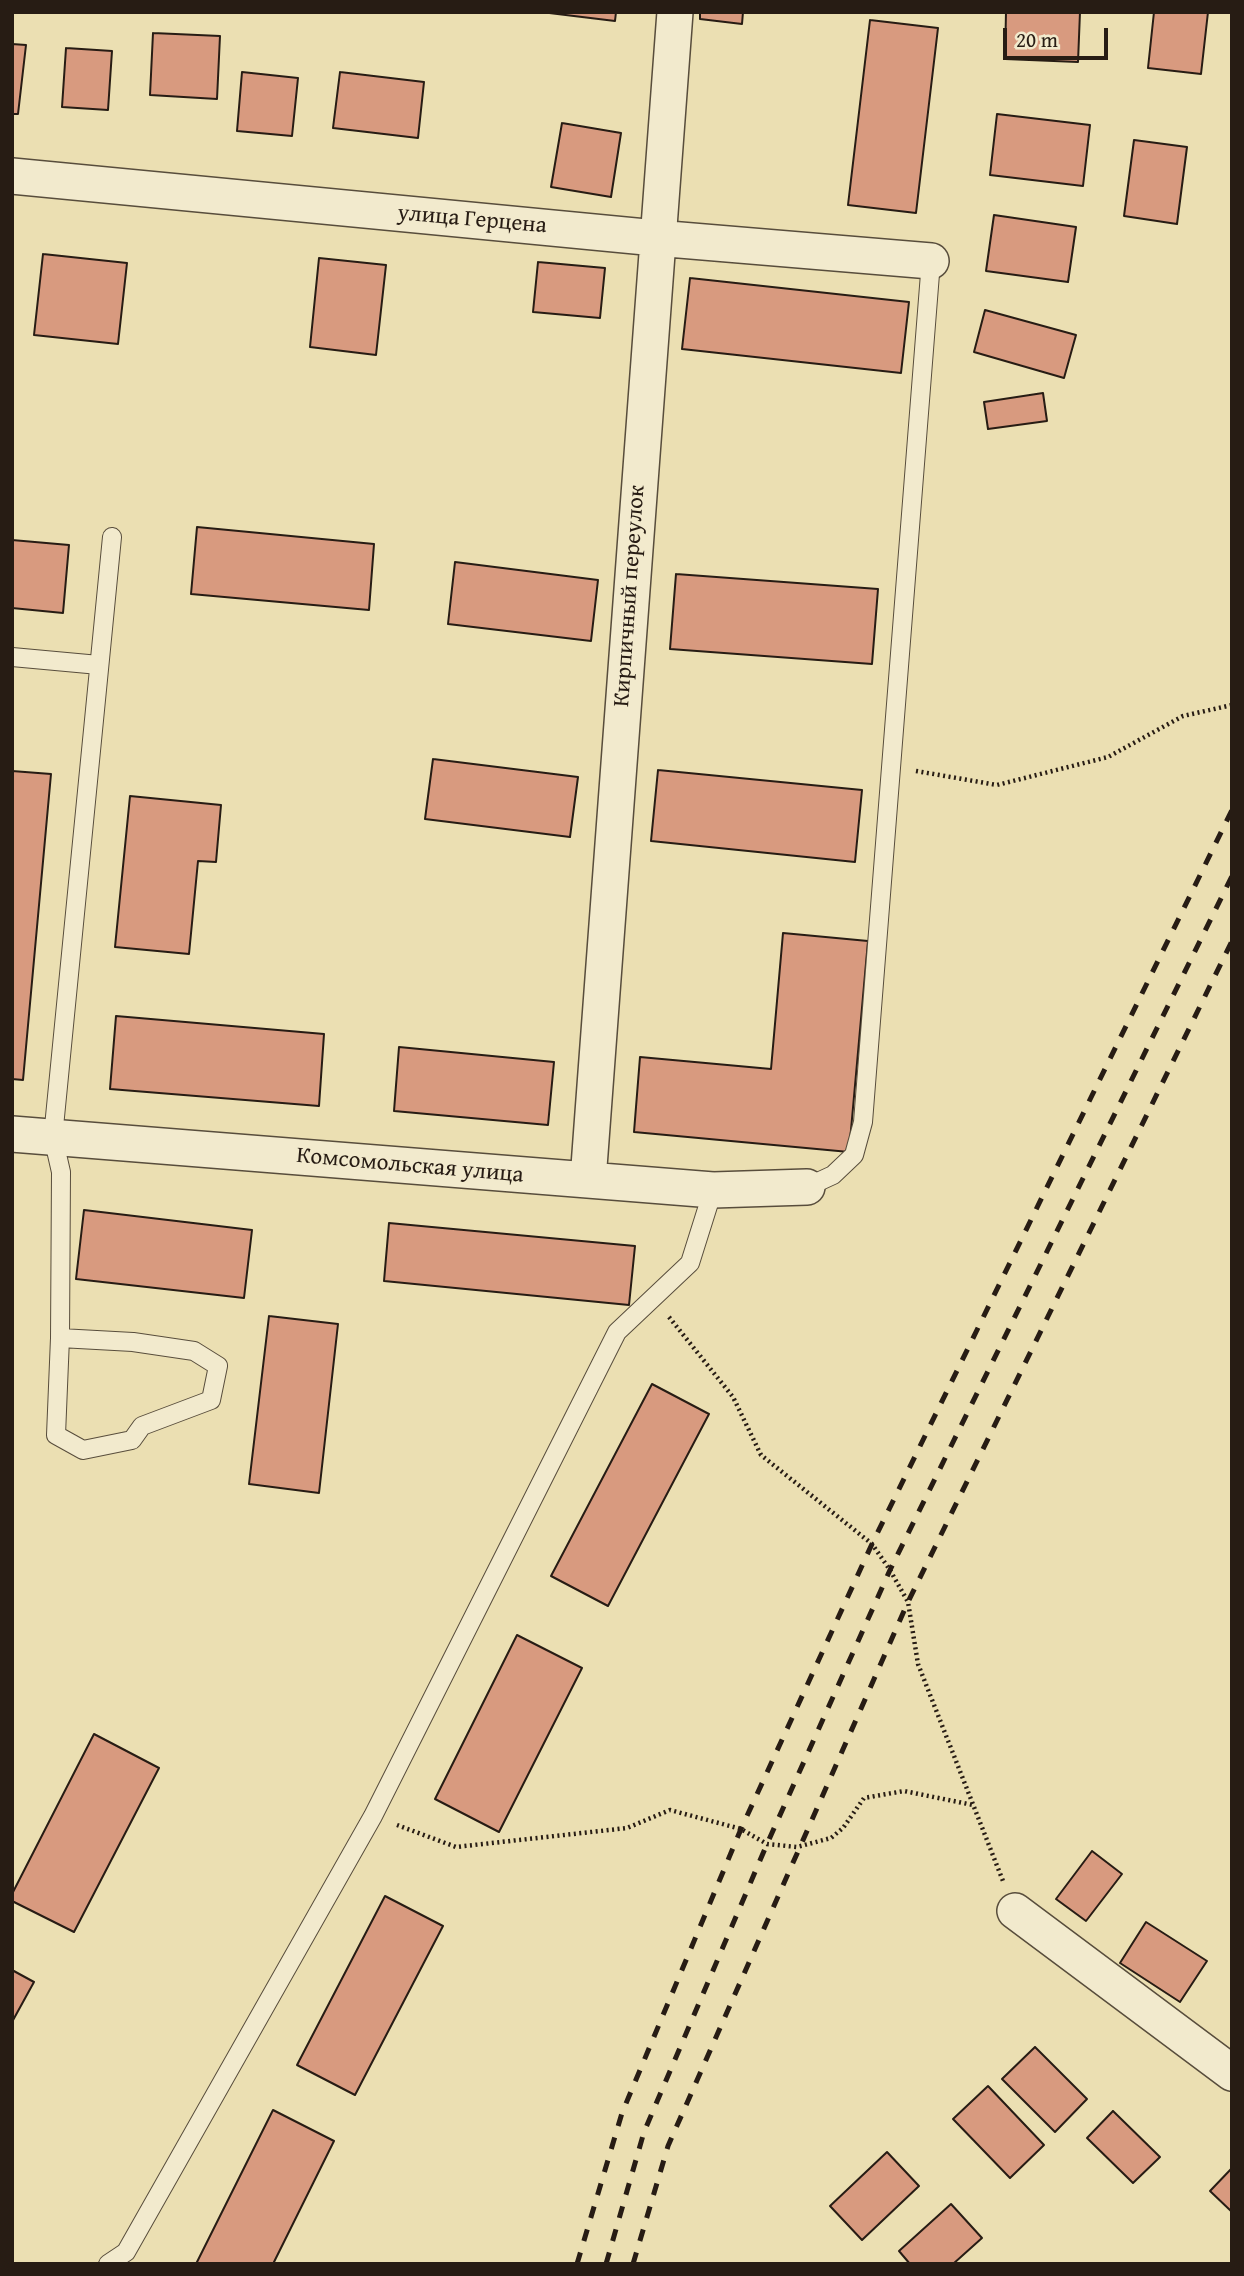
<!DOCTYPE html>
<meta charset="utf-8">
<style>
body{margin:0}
#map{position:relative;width:1244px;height:2276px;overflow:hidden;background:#ebdfb2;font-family:"Gentium Book Plus",serif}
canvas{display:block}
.frame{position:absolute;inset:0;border:14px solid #271c14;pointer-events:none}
.scale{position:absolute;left:1003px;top:28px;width:105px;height:32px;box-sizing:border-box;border:4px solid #271c14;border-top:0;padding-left:9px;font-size:21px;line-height:24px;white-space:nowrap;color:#271c14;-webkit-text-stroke:5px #f2eacd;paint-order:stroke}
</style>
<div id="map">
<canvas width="1244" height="2276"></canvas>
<div class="frame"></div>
<div class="scale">20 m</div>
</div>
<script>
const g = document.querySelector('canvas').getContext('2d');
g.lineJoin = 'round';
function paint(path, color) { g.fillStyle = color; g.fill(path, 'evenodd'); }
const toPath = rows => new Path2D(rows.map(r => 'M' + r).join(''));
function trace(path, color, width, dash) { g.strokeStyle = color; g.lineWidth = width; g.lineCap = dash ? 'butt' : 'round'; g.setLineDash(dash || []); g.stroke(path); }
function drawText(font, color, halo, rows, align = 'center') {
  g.font = font + ' "Gentium Book Plus",serif'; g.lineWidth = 6; g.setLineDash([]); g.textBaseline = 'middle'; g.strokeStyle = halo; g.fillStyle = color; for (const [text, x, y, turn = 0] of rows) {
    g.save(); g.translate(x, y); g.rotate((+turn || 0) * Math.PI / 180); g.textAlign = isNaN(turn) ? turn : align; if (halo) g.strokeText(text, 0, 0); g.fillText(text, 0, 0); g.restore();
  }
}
const building = toPath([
 [541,12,616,12,615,21,541,12],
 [700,12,743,12,742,24,700,19,700,12],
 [1006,12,1080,12,1078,62,1005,59,1006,12],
 [1154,12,1208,12,1201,74,1148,68,1154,12],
 [870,20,938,28,916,213,848,205,870,20],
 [153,33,220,36,217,99,150,95,153,33],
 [12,44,26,45,18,114,12,114,12,44],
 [66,48,112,51,108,110,62,107,66,48],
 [242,72,298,78,292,136,237,131,242,72],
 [340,72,424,82,418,138,333,128,340,72],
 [997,114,1090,125,1083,186,990,175,997,114],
 [562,123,621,133,611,197,551,187,562,123],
 [1134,140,1187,147,1177,224,1124,216,1134,140],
 [994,215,1076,227,1068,282,986,271,994,215],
 [43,254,127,263,118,344,34,335,43,254],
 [319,258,386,265,376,355,310,347,319,258],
 [538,262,605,268,600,318,533,312,538,262],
 [690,278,909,302,901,373,682,349,690,278],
 [985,310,1076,335,1064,378,974,352,985,310],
 [1043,393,1047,421,988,429,984,402,1043,393],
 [197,527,374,544,369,610,191,594,197,527],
 [12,540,69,545,63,613,12,608,12,540],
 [455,562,598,580,591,641,448,624,455,562],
 [676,574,878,589,872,664,670,649,676,574],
 [433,759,578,777,570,837,425,819,433,759],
 [658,770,862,790,855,862,651,841,658,770],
 [12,771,51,774,23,1080,12,1079,12,771],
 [130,796,221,805,216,862,198,861,189,954,115,947,130,796],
 [783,933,868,941,849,1152,634,1132,640,1057,771,1069,783,933],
 [116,1016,324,1034,319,1106,110,1089,116,1016],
 [399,1047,554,1062,548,1125,394,1111,399,1047],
 [84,1210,252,1230,244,1298,76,1279,84,1210],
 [389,1223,635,1246,629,1305,384,1281,389,1223],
 [269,1316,338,1324,319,1493,249,1484,269,1316],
 [652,1384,709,1414,608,1606,551,1576,652,1384],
 [517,1635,582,1668,499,1832,435,1799,517,1635],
 [94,1734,159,1768,74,1932,12,1901,12,1894,94,1734],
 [1092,1851,1122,1874,1086,1921,1056,1899,1092,1851],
 [385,1896,443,1926,355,2095,297,2065,385,1896],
 [1146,1922,1207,1961,1180,2002,1120,1963,1146,1922],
 [12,1970,34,1982,12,2022,12,1970],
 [1035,2047,1087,2099,1055,2132,1002,2079,1035,2047],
 [988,2086,1044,2145,1010,2178,953,2119,988,2086],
 [273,2110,334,2141,273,2264,196,2264,273,2110],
 [1113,2111,1160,2157,1133,2183,1087,2138,1113,2111],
 [887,2152,919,2186,862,2240,830,2206,887,2152],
 [1232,2168,1232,2212,1210,2191,1232,2168],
 [951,2204,982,2238,953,2264,910,2264,899,2251,951,2204]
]);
paint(building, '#d89a7f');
trace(building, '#271c14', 2);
const lane = toPath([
 [12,657,99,665],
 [807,1187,833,1175,854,1155,863,1122,931,261],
 [60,1338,133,1342,194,1351,218,1366,211,1400,142,1426,132,1440,83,1450,56,1435,60,1338,61,1172,53,1137,112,537],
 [108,2264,126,2252,373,1816,617,1332,690,1263,713,1190]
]);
const street = toPath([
 [12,176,656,238,931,261],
 [12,1134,713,1190,807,1187],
 [588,1180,675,12],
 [1015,1911,1232,2073]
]);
trace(lane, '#584d3c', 20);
trace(street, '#584d3c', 38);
trace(toPath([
 [916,771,997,785,1108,757,1183,716,1232,705],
 [669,1317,733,1397,761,1455,872,1544,890,1570,908,1602,918,1664,1003,1881],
 [397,1825,456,1847,627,1828,670,1810,741,1829,767,1844,797,1847,831,1838,843,1828,864,1798,904,1791,973,1805]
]), '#271c14', 4.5, [2, 3.5]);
trace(lane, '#f2eacd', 18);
trace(street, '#f2eacd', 35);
trace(toPath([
 [577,2264,622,2113,741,1829,872,1544,1232,810],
 [606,2264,644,2132,767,1844,890,1570,1232,876],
 [633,2264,668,2146,908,1602,1232,941]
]), '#271c14', 5, [12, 12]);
drawText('23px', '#271c14', '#f2eacd', [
 ["улица Герцена",472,220,5],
 ["Кирпичный переулок",630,596,-86],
 ["Комсомольская улица",410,1166,5]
]);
</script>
